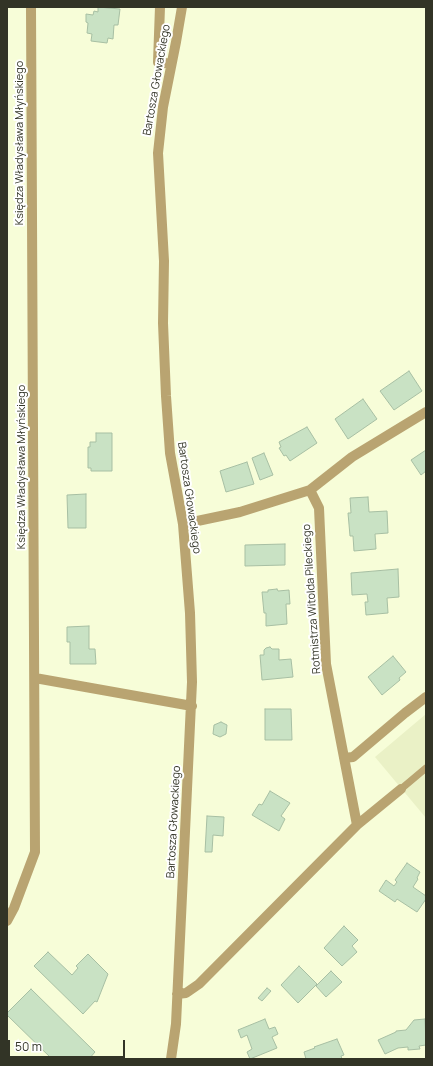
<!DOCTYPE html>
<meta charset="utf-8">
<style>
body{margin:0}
#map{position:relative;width:433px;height:1066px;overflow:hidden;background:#f7fdd8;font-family:Manrope,sans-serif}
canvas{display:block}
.frame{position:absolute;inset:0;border:8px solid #323426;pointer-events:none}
.scale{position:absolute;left:8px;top:1040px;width:117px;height:18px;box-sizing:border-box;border:2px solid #323426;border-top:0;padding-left:5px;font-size:12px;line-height:14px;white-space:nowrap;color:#323426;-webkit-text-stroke:3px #fff;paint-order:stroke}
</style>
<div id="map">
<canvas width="433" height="1066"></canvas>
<div class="frame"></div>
<div class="scale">50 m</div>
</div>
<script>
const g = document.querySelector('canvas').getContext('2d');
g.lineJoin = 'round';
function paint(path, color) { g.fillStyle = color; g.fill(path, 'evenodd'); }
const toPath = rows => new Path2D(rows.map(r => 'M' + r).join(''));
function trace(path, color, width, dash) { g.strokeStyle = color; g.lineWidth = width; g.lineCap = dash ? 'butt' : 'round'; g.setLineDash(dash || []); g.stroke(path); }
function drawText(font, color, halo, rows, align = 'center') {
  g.font = font + ' Manrope,sans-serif'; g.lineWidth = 4; g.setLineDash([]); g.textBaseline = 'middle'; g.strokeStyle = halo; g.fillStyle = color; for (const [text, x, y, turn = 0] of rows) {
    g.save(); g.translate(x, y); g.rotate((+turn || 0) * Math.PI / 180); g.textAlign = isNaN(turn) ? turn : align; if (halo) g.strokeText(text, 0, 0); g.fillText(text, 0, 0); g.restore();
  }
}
paint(toPath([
 [426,714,426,818,375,757]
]), '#eaf1c6');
const building = toPath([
 [98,7,120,9,118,25,114,25,113,39,108,38,107,43,91,41,92,34,87,33,88,23,86,22,86,14,93,15,94,11,98,12,98,7],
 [409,371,422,391,394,410,380,391,409,371],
 [363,399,377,419,348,439,335,419,363,399],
 [307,427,317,443,290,461,286,455,284,456,279,448,281,447,279,442,307,427],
 [96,433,112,433,112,471,91,471,91,468,88,468,88,447,90,447,90,442,96,442,96,433],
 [426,450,426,471,421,475,411,460,426,450],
 [264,453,273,475,260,480,252,458,264,453],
 [247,462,254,484,226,492,220,471,247,462],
 [86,494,86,528,68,528,67,495,86,494],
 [368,497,369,512,387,511,388,533,375,534,376,549,354,551,353,536,350,536,348,513,351,513,350,498,368,497],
 [285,544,285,565,245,566,245,545,285,544],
 [398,569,399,597,387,598,388,613,366,615,365,602,368,602,367,594,352,595,351,573,398,569],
 [277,589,278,591,289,590,290,604,286,604,287,624,266,626,266,613,264,613,262,592,268,592,268,590,277,589],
 [89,626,89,649,95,649,96,664,70,664,70,642,67,642,67,627,89,626],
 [270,647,272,649,279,649,279,660,291,659,293,677,262,680,260,655,264,655,264,650,266,648,270,647],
 [393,656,406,672,399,678,400,680,382,695,368,677,393,656],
 [265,709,291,709,292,740,265,740,265,709],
 [221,722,227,725,226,734,220,737,213,734,214,725,221,722],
 [270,791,290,803,281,816,285,819,279,831,252,815,259,804,262,805,270,791],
 [207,816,224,817,223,836,213,835,212,852,205,852,207,816],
 [407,863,420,872,417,878,418,879,413,887,426,896,426,899,417,912,397,899,395,902,379,891,386,880,394,886,397,882,395,880,407,863],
 [344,926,358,940,352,946,357,952,342,966,324,948,344,926],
 [48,952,72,975,78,968,76,966,88,954,108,974,97,1002,95,1001,83,1014,34,966,48,952],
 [299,966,317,984,298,1003,281,985,299,966],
 [331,971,342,982,326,997,316,986,331,971],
 [267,988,271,991,262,1001,258,998,267,988],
 [31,989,95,1052,89,1059,52,1059,7,1015,7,1013,31,989],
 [265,1019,269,1029,275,1027,278,1034,272,1037,277,1048,250,1059,247,1052,252,1049,247,1035,241,1038,238,1030,265,1019],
 [425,1019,426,1045,419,1046,420,1049,408,1050,408,1047,398,1048,385,1054,378,1040,396,1032,396,1031,406,1030,414,1020,425,1019],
 [337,1039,344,1055,341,1056,342,1059,306,1059,304,1052,315,1048,314,1047,337,1039]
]);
paint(building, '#c9e2c4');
trace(building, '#a7bfa3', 1);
trace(toPath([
 [401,789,426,768]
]), '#b9a471', 7);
trace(toPath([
 [160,7,158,62,171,64],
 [310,490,319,508,326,664,357,825],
 [183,524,240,512,310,490,352,457,426,412],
 [35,678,192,706],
 [344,758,353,757,405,713,426,697],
 [7,921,14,908,35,852,31,7],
 [177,994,186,993,199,984,357,825,401,789],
 [171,1059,176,1024,192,682,190,613,183,524,170,453,166,396,163,323,164,261,158,153,163,107,176,42,182,7]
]), '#b9a471', 10);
drawText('11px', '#323426', '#fff', [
 ["Bartosza Głowackiego",157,80,-80],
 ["Księdza Władysława Młyńskiego",20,143,-90],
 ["Księdza Władysława Młyńskiego",22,467,-90],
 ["Bartosza Głowackiego",189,498,82],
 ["Rotmistrza Witolda Pileckiego",312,599,-94],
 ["Bartosza Głowackiego",174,822,-87]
]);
</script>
